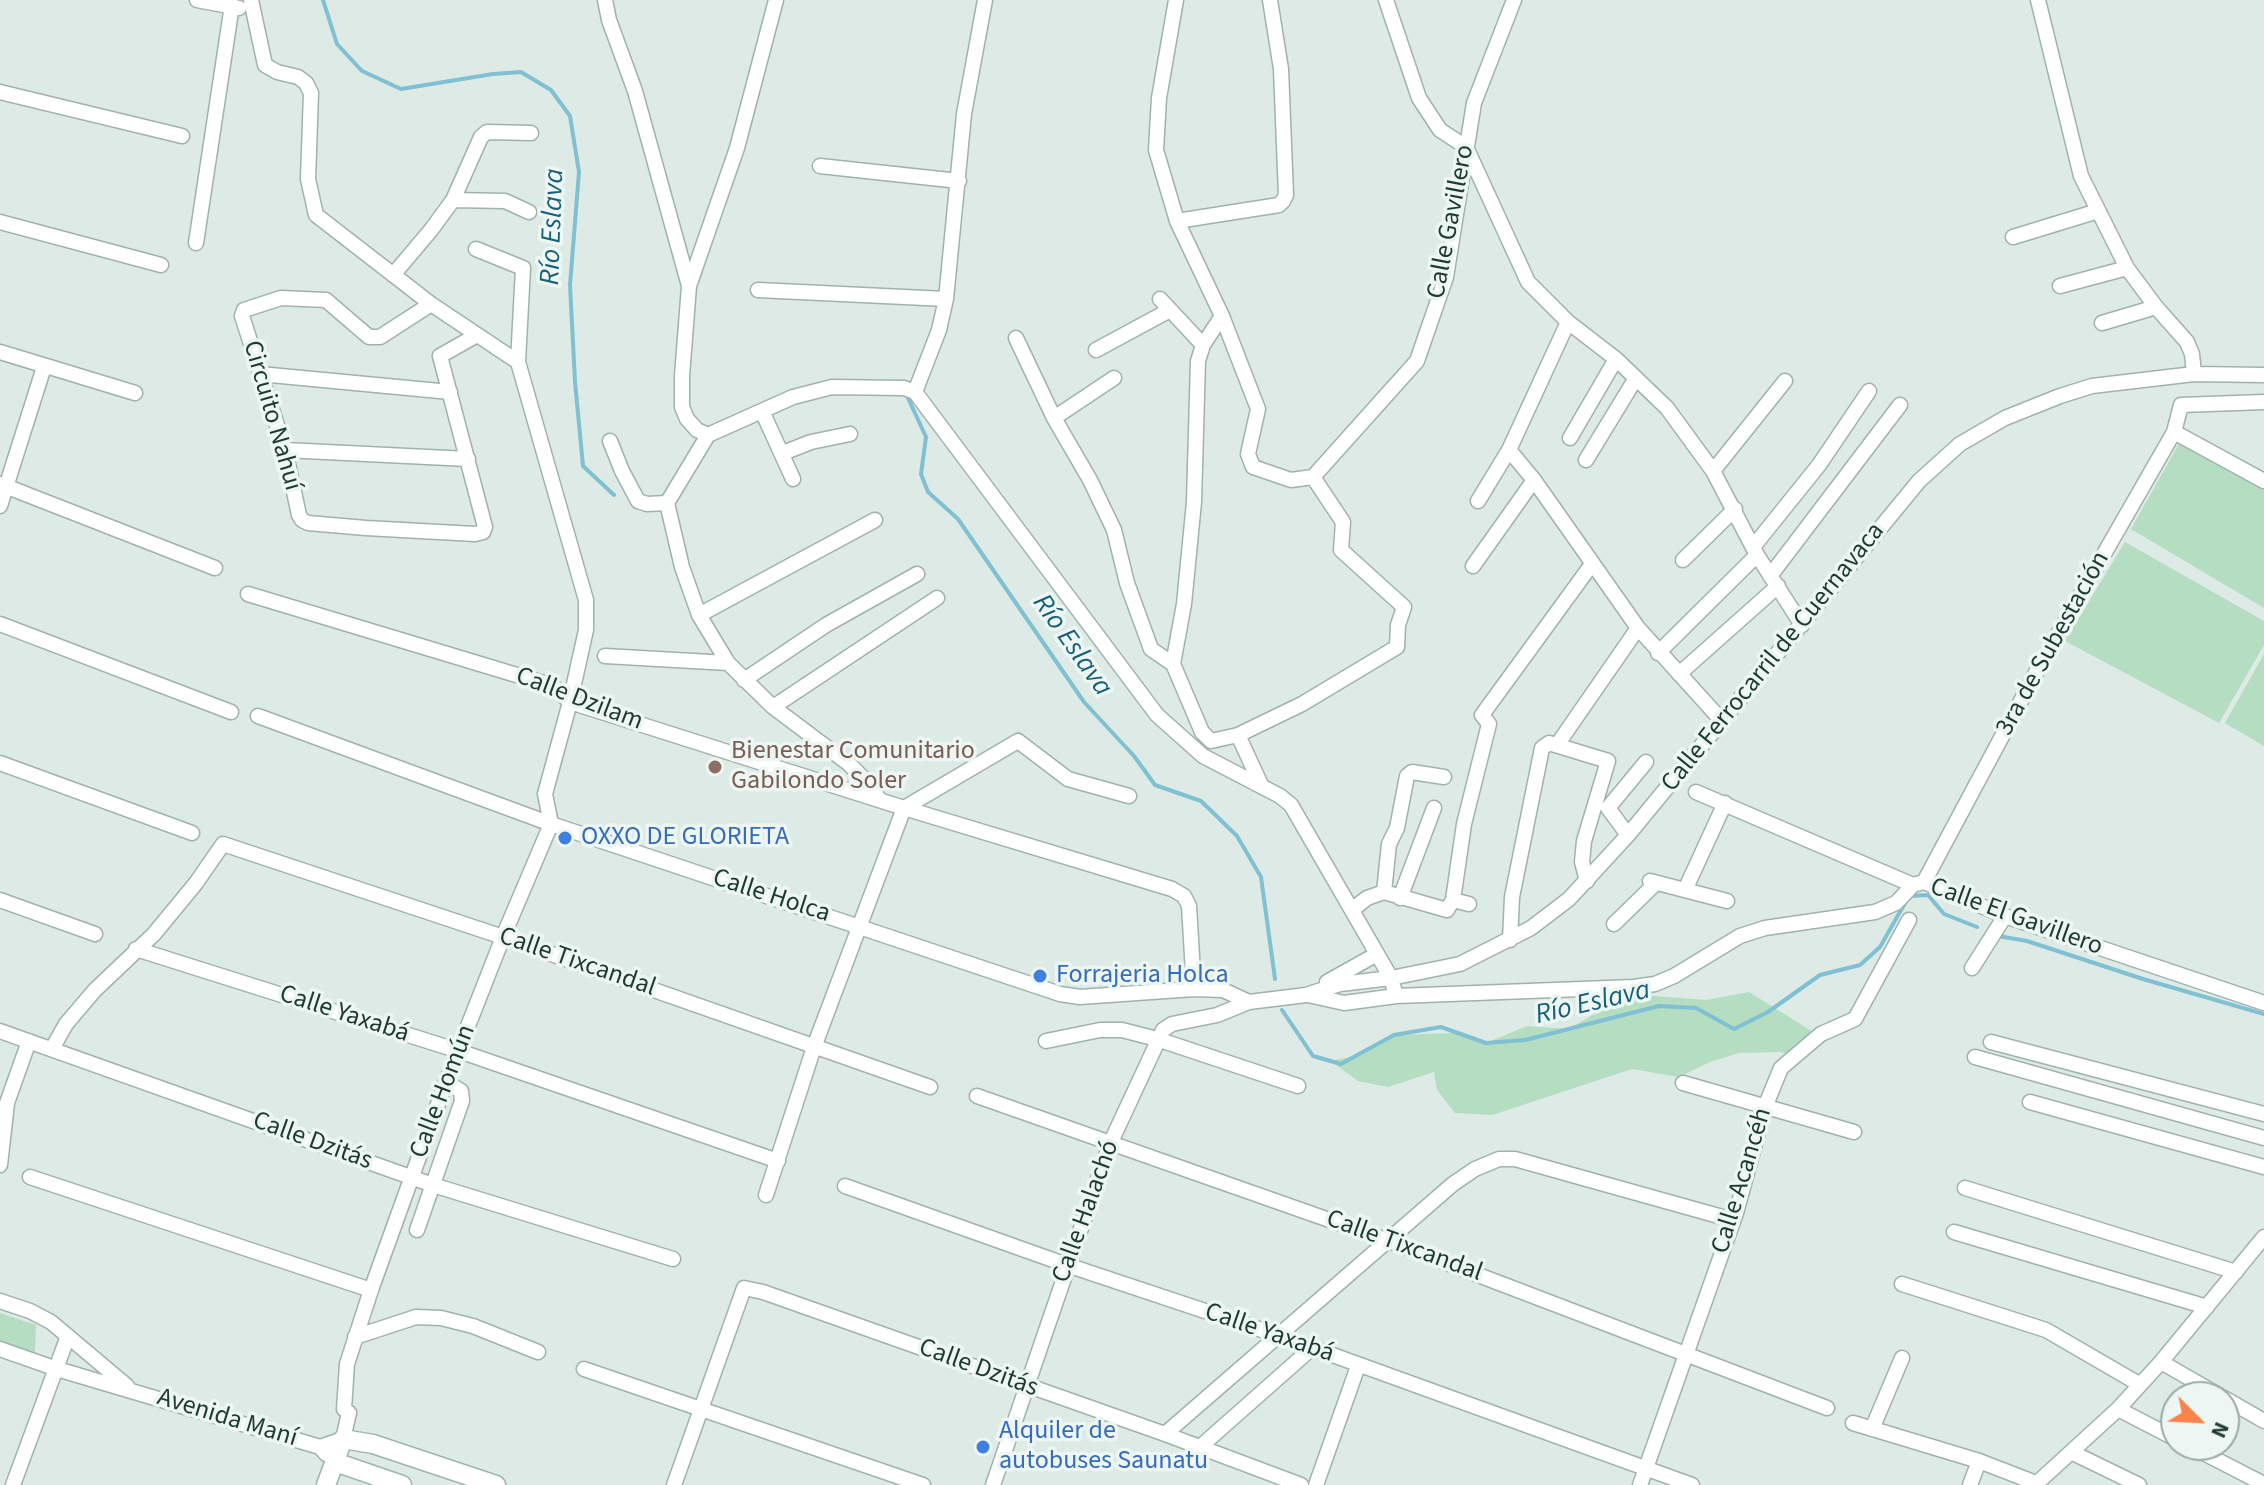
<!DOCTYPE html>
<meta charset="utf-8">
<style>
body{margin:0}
#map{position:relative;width:2264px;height:1485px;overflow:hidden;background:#ddeae5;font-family:"Source Sans 3",sans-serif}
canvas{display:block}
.north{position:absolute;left:2160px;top:1381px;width:80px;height:80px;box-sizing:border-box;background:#edf6f2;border:2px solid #9aaba6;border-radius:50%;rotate:114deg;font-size:22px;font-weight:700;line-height:32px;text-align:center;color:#1e3a34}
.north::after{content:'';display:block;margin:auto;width:28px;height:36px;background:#f9834b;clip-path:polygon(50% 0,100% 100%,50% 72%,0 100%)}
</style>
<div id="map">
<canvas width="2264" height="1485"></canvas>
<div class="north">N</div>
</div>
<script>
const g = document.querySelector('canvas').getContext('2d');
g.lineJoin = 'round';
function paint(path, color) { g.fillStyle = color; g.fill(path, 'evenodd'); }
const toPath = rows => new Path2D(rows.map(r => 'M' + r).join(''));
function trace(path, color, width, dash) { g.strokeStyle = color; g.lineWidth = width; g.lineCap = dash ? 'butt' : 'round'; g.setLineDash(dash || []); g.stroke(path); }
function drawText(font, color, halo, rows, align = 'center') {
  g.font = font + ' "Source Sans 3",sans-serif'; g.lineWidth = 7; g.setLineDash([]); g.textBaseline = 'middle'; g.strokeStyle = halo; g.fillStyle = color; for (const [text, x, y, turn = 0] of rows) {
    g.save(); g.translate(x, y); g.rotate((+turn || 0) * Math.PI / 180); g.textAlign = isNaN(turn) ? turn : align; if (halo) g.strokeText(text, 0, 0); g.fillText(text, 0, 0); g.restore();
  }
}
paint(toPath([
 [2182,438,2264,483,2264,608,2131,529],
 [2125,542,2264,621,2264,645,2219,723,2065,641],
 [2264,654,2264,746,2225,723],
 [1749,992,1813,1032,1792,1055,1780,1052,1739,1053,1710,1062,1679,1077,1632,1069,1492,1115,1455,1113,1437,1090,1434,1072,1388,1087,1358,1081,1331,1061,1359,1055,1394,1035,1456,1033,1486,1043,1527,1026,1568,1029,1625,997,1654,996,1706,1000],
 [0,1313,36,1325,35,1354,0,1341]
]), '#b4ddc2');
trace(toPath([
 [323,0,337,44,362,71,401,89,493,74,521,72,551,90,570,116,579,172,570,285,575,382,583,466,614,495],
 [908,398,926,437,921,474,928,492,958,519,1084,702,1134,756,1155,785,1201,801,1237,836,1261,877,1275,979],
 [1910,896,1928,895,1944,914,1977,927],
 [1998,936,2027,941,2143,979,2264,1014],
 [1282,1010,1313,1056,1341,1064,1394,1035,1441,1027,1486,1043,1525,1040,1659,1006,1696,1008,1734,1029,1768,1012,1820,975,1860,965,1880,947,1905,903]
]), '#80c0d3', 4);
const street = toPath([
 [197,0,239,8],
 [251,0,265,65,277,72,298,77,306,83,311,93,308,179,316,215,431,304,518,362],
 [605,0,609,20,635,91,689,286],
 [1176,0,1159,98,1156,150,1177,221],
 [1270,0,1281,69,1286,195,1283,201,1279,205,1177,221,1222,316,1258,409,1248,454,1253,467,1291,480,1313,477,1417,361,1446,277,1474,103,1514,0],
 [1386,0,1419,98,1440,130,1466,147,1528,282,1568,322,1616,359,1667,408,1713,471,1757,555,1802,625],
 [2038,0,2081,176,2127,268,2156,307,2187,342,2192,354,2194,374],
 [0,92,182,136],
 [820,166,959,181],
 [453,200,505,201,529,212],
 [0,222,161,265],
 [2013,237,2098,211],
 [196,243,232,5],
 [393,275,431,230,453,200,481,137,487,132,531,133],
 [2060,286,2127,268],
 [758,290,946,299],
 [1160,299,1203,345],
 [431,304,380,337,369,337,326,300,281,298,244,310,242,316,285,450,299,515,302,520,308,523,366,528,475,534,483,532,485,527,440,356,477,335],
 [1222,316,1203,345,1198,361,1194,502,1184,604,1173,664,1202,732,1211,741,1238,735,1302,704,1397,647,1398,625,1404,607,1341,550,1343,522,1313,477],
 [2102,323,2156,307],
 [1016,338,1054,418,1090,480,1114,530,1127,583,1151,649,1173,664],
 [1096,350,1170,310],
 [0,352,135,393],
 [260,374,450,392],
 [915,392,939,330,946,299,964,114,985,0],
 [762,411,793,479],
 [1054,418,1114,378],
 [2174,432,2264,481],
 [708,435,697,430,687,419,682,407,682,376,689,286,737,148,776,0],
 [1570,438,1616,359],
 [610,441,622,471,638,501,647,504,667,503],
 [285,450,468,459],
 [1509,450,1534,480,1638,628,1723,722],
 [783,453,811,442,850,434],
 [1586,460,1636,378],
 [1713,471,1785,381],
 [0,484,215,568],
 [1478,501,1509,450,1568,322],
 [667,503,708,435,793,397,832,387,904,388,915,392,1157,715,1203,756,1280,796,1291,805,1391,978,1396,996],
 [667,503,682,567,699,615,728,663,773,707,849,764,864,779,880,800],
 [0,506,44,367],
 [1753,547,1819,465,1869,391],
 [1683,560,1735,509],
 [1473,566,1534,480],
 [1770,576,1900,405],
 [248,594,553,686,570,702,904,808,1172,889,1184,896,1189,906,1194,989],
 [699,615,875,520],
 [0,624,231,712],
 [1658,653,1757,555],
 [605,656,728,663],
 [1679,674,1778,586],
 [744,680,826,625,917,574],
 [773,707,937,598],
 [258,716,551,824,1060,994,1080,997,1194,989,1223,990,1249,1002],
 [1238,735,1262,787],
 [1557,745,1638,628],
 [0,763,192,833],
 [1696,792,1913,885],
 [1628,835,1608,808,1646,762],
 [1650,881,1727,901],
 [1924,882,2038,669,2174,432,2181,405,2264,402],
 [1685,890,1725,803],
 [1384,892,1389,844,1397,828,1407,776,1412,772,1444,777],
 [1400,898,1434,808],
 [0,900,95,934],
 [1453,900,1469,904],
 [1352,910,1367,898,1384,892,1447,910,1453,900,1464,824,1489,724,1482,715,1592,564],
 [1614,924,1656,883],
 [1510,940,1512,897,1542,748,1549,743,1608,761,1584,841,1582,862,1587,881],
 [136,949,459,1051,778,1161],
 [1972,968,2005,916],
 [1327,982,1377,954],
 [1308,995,1344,1003,1396,996,1634,987,1655,984,1674,976,1740,936,1765,928,1875,912,1896,903,1913,885,1924,882,2005,916,2264,1003],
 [0,1031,433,1185,673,1259],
 [1046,1041,1100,1030,1122,1030,1157,1039,1298,1086],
 [1991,1042,2264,1114],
 [52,1049,66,1024,95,990,154,934,196,883,223,844,503,937,930,1087],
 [1975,1057,2264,1138],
 [1683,1083,1854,1132],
 [977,1096,1389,1241,1827,1408],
 [2030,1102,2264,1167],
 [0,1165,7,1103,29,1041],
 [30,1177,371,1290],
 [845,1186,1067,1265,1280,1336,1692,1485],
 [1965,1188,2236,1272],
 [766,1195,814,1047,904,808,1018,741,1068,779,1129,796],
 [417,1230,462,1101,461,1091,446,1082],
 [1954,1232,2207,1307],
 [1902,1284,2046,1330,2139,1384],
 [0,1301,30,1311,51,1322,127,1386],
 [355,1337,416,1317,441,1318,473,1326,538,1352],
 [0,1349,57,1369,320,1447,326,1454],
 [2161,1362,2222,1397],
 [584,1369,923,1485],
 [2224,1398,2264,1421],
 [2118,1409,2176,1439],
 [1853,1423,1979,1461,2036,1483],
 [1872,1429,1902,1358],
 [1165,1434,1453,1184,1475,1169,1499,1159,1515,1159,1733,1220],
 [2188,1445,2264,1484],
 [320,1447,343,1439,349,1413,344,1409,347,1364,371,1290,446,1082,503,937,551,824,545,794,570,702,586,630,586,600,518,362,523,268,476,249],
 [1200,1447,1312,1348],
 [2071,1452,2139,1485],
 [13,1485,68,1336],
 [674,1485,744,1288,763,1292,1165,1434,1301,1485],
 [993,1485,1110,1144,1163,1030,1172,1024,1217,1015,1249,1002,1306,995,1340,984,1391,978,1460,964,1531,928,1569,899,1628,835,1919,481,1960,444,2005,418,2060,396,2092,386,2194,374,2264,375],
 [1316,1485,1358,1366],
 [1640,1485,1736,1213,1765,1107,1781,1068,1821,1034,1855,1019,1909,920],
 [1970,1485,1979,1461],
 [2035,1485,2118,1409,2161,1362,2264,1237]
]);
const secondary = toPath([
 [335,1462,402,1485],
 [326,1485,343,1439,373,1444,496,1485]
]);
trace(street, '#a0b2ac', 17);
trace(secondary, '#9bb6ae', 21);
trace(street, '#fff', 14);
trace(secondary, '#fff', 18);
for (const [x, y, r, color] of [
 [715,767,8,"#8d6e63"],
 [565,838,8,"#3f7fe0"],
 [1040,976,8,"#3f7fe0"],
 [983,1447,8,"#3f7fe0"]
]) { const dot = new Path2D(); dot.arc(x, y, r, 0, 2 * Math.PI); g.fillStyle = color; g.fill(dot); trace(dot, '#edf6f2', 3); }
drawText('26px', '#1e3a34', '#edf6f2', [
 ["Calle Gavillero",1452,222,-79],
 ["Circuito Nahuí",271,416,74],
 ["3ra de Subestación",2054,644,-61],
 ["Calle Ferrocarril de Cuernavaca",1774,658,-51],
 ["Calle Dzilam",579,700,21],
 ["Calle Holca",771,897,18],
 ["Calle El Gavillero",2016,918,20],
 ["Calle Tixcandal",577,963,19],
 ["Calle Yaxabá",344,1015,18],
 ["Calle Homún",444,1092,-69],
 ["Calle Dzitás",312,1142,20],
 ["Calle Acancéh",1743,1181,-73],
 ["Calle Halachó",1087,1212,-70],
 ["Calle Tixcandal",1404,1247,20],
 ["Calle Yaxabá",1269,1334,19],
 ["Calle Dzitás",978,1369,20],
 ["Avenida Maní",227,1419,17]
]);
drawText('26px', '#785e54', '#edf6f2', [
 ["Bienestar Comunitario",731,752],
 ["Gabilondo Soler",731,782]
], 'left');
drawText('26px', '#366cbe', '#edf6f2', [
 ["OXXO DE GLORIETA",581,838],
 ["Forrajeria Holca",1056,976],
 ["Alquiler de",999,1432],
 ["autobuses Saunatu",999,1462]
], 'left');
drawText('italic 28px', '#166078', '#edf6f2', [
 ["Río Eslava",554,227,-88],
 ["Río Eslava",1071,646,55],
 ["Río Eslava",1593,1004,-13]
]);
</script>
